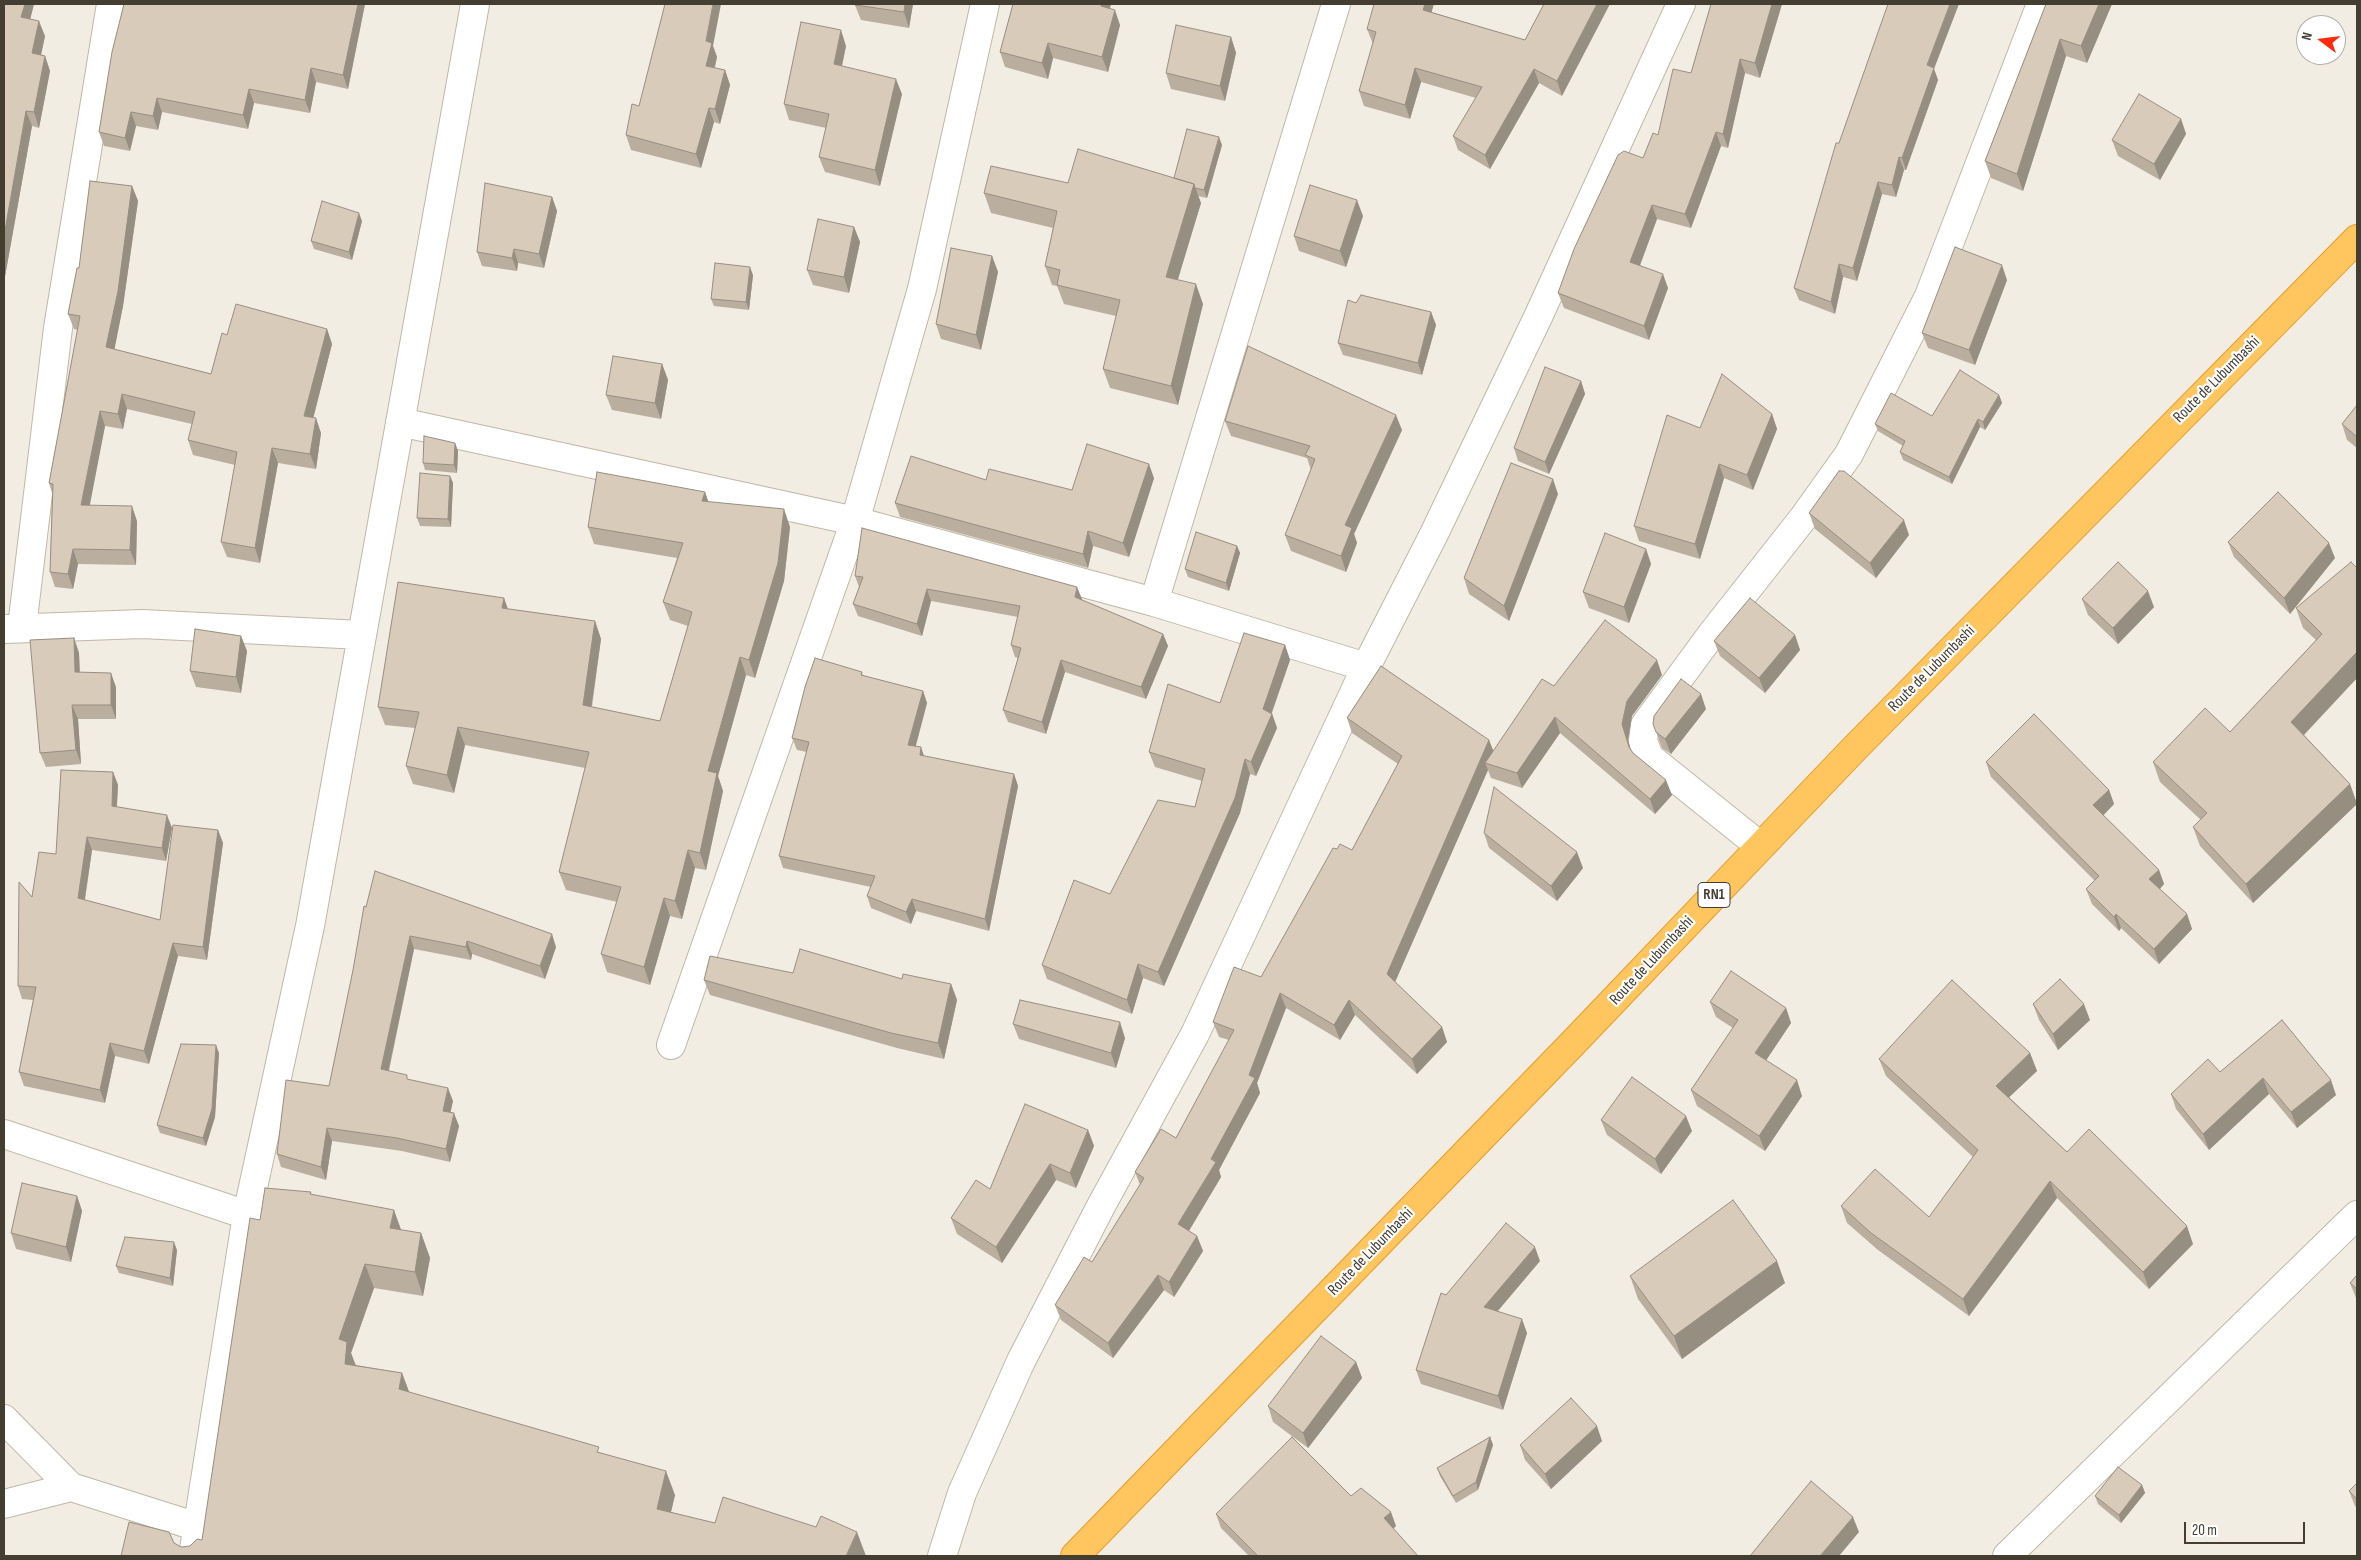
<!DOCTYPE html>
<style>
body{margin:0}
#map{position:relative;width:2361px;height:1560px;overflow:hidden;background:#f2ede2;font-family:"Sofia Sans Condensed",sans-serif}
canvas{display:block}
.frame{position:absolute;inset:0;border:5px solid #443d32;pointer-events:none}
.north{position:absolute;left:2296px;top:15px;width:50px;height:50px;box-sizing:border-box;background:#fff;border:1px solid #b4b1ad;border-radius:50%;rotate:285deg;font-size:14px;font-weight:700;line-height:20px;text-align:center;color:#443d32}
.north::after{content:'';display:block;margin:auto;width:18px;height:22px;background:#ff2a0c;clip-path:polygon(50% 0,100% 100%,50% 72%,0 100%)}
.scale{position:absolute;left:2184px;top:1522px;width:121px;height:22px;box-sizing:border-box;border:2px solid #443d32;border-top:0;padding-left:6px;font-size:15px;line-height:18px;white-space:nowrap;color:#443d32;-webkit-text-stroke:4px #fff;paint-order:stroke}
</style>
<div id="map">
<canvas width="2361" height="1560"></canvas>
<div class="frame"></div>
<div class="north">N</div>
<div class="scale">20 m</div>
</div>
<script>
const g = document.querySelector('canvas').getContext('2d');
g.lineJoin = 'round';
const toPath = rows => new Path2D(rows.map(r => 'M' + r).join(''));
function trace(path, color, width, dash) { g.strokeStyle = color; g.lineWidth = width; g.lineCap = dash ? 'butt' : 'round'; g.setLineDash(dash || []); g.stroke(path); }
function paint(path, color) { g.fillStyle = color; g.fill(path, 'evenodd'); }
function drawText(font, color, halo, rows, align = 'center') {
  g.font = font + ' "Sofia Sans Condensed",sans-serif'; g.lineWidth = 4.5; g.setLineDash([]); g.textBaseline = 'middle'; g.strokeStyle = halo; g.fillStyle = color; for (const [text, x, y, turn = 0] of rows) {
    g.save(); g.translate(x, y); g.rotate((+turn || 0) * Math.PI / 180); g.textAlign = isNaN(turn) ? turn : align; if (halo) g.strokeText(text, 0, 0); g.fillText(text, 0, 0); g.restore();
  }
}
const minor = toPath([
 [400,422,855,521,1154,602,1366,667],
 [1154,602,1336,4],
 [22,627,58,328,111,4],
 [5,629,142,624,361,635],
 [1760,846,1649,757,1643,741,1645,725,1711,635,1804,517,1849,454,1929,296,2041,4],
 [671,1045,855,521,922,289,985,4],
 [4,1134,247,1215],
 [4,1419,71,1487],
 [4,1504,71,1487,198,1527],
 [193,1556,247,1215,310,926,475,4],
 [942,1556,962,1493,1021,1361,1101,1206,1195,1034,1366,667,1434,534,1538,317,1681,4],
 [2007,1556,2357,1215]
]);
const highway = toPath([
 [1075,1556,1574,1042,1854,749,2357,239]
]);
trace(minor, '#c1b7a7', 30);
trace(highway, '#e89b26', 30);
trace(minor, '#fff', 28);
trace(highway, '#ffc660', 28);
paint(toPath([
 [4,4,34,4,30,19,45,36,41,55,45,56,50,71,39,128,32,126,4,282],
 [124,4,365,4,348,89,316,82,310,113,254,103,248,129,162,112,158,130,136,126,130,151,104,146,99,132],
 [913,4,909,28,861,20,855,5],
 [1013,4,1111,4,1110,8,1120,25,1108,72,1053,58,1048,79,1005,67,1000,52],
 [1544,4,1562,96,1539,83,1490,169,1458,150,1453,136,1476,98,1421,82,1410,119,1364,106,1359,91,1373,44,1367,29,1431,12,1525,40],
 [1711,4,1782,4,1760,78,1745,73,1728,148,1721,146,1691,228,1657,219,1640,265,1668,288,1649,340,1564,308,1558,293,1658,135,1691,73],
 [2046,4,2112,4,2087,63,2066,56,2023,191,1991,178,1985,161],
 [1231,37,1236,53,1225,101,1171,89,1166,73],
 [713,46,717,57,715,68,725,70,730,85,720,124,714,122,701,168,631,150,626,135,639,106],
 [846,46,842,66,902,94,880,186,825,172,819,157,826,128,789,120,784,104],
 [1934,69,1938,80,1906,170,1904,170,1896,197,1882,194,1857,281,1843,277,1835,314,1799,300,1794,288,1839,143],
 [2181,119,2186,134,2160,180,2118,156,2112,140],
 [1222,145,1207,198,1198,196,1201,203,1177,280,1203,304,1178,405,1110,388,1103,369,1116,316,1064,304,1057,286,1052,285,1045,266,1053,228,991,213,984,193,1068,183,1174,178],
 [132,186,138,201,123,306,114,349,211,374,227,335,327,329,332,344,313,418,321,433,316,469,278,463,260,563,227,557,221,542,235,465,193,455,188,440,192,424,127,409,123,429,105,426,89,505,137,521,136,565,78,564,73,589,55,587,50,572,52,493,49,483,78,330,74,329,68,314,79,268],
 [552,197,557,211,544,268,518,263,517,271,482,266,477,252],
 [1363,216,1346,267,1299,251,1294,236],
 [362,221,352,260,314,249,311,241],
 [854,227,860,242,849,293,813,285,807,270],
 [992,256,998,272,981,350,941,339,936,324],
 [753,275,749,310,714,306,711,299],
 [2007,280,1975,365,1928,348,1922,333],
 [1431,312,1436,325,1422,375,1343,355,1338,343],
 [662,364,668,380,661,419,612,410,606,395],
 [1581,381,1585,394,1549,474,1518,461,1514,448],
 [1999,395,2002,403,1985,430,1980,427,1952,484,1903,460,1900,452,1903,446,1878,431,1875,424,1932,416],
 [2357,405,2357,448,2347,440,2342,424],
 [1772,414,1777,429,1753,490,1724,478,1700,559,1639,541,1634,526,1700,428],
 [1225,421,1402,430,1354,534,1357,543,1346,572,1291,551,1285,535,1311,470,1307,458,1231,436],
 [455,443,458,451,457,473,425,470,423,463],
 [450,476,453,483,451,527,420,526,417,518],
 [1154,478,1129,557,1093,546,1088,568,900,517,895,503,986,480,1072,490],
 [705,492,708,502,790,527,784,581,755,678,746,675,718,776,723,791,706,870,695,868,682,919,670,916,650,985,607,972,601,954,617,902,566,890,559,872,585,768,465,745,454,793,413,784,406,766,415,728,385,725,378,707,504,598,508,609,595,621,601,639,592,707,660,721,688,626,670,620,663,602,677,558,594,544,588,527],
 [1558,494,1509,621,1469,594,1464,578],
 [1809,513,1909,535,1876,578,1815,529],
 [2228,542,2335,558,2290,614,2234,557],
 [1237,546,1240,553,1229,591,1188,577,1185,569],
 [1646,549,1651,564,1629,623,1589,608,1583,592],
 [2357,568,2357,678,2304,735,2350,784,2357,804,2253,903,2200,846,2193,827,2201,820,2160,782,2153,762,2230,732,2316,640,2303,628,2296,608],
 [855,576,1082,599,1081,600,1163,634,1168,646,1146,699,1065,672,1046,734,1008,722,1003,710,1018,658,1015,657,1011,645,1018,617,931,601,922,636,858,616,853,604,859,587],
 [2082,599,2154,607,2118,644,2088,615],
 [1795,635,1800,650,1765,693,1720,656,1714,641],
 [241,636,247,651,241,693,196,687,190,671],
 [74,638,79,653,80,672,116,687,116,719,78,719,81,764,46,767,40,753],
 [1285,645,1290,660,1272,713,1277,728,1256,776,1250,774,1240,813,1164,986,1143,978,1132,1014,1047,979,1042,965,1110,894,1195,807,1202,781,1155,767,1149,752,1220,703],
 [862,672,863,676,923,691,927,703,915,746,924,756,1014,774,1018,786,989,931,916,911,911,924,871,908,867,896,871,887,783,868,779,856,807,752,797,750,792,738],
 [1662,675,1632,716,1628,740,1630,749,1633,753,1672,795,1655,814,1560,733,1522,788,1491,778,1488,770,1395,982,1442,1027,1447,1042,1417,1074,1355,1015,1340,1040,1286,1008,1257,1083,1260,1093,1219,1170,1221,1177,1189,1231,1197,1236,1203,1251,1174,1297,1164,1290,1113,1358,1061,1320,1055,1305,1092,1262,1140,1185,1135,1172,1176,1138,1229,1040,1219,1037,1213,1022,1261,977,1337,849,1352,850,1398,764,1352,733,1347,718,1489,740,1493,751,1554,686],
 [1706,709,1671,754,1662,748,1653,724],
 [1986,762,2109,790,2114,804,2103,815,2159,870,2164,884,2160,889,2187,914,2192,929,2159,964,2121,928,2119,931,2092,904,2086,889,2095,881,1991,777],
 [113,772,118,785,117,807,172,828,166,861,92,850,85,900,160,920,218,830,223,843,207,960,178,956,149,1064,115,1056,105,1103,24,1086,19,1072,33,1000,22,999,18,986,32,897,56,854],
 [1484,833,1583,868,1557,901,1489,848],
 [364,906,556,947,545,979,472,954,471,960,414,949,389,1071,409,1080,453,1101,450,1112,459,1126,450,1162,402,1151,332,1141,326,1180,281,1167,277,1154,329,1086,353,970],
 [793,973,902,979,951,984,957,1000,944,1059,897,1048,710,995,704,980],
 [1710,1002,1786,1008,1791,1023,1766,1060,1802,1096,1765,1151,1697,1106,1691,1090,1733,1028,1716,1017],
 [2033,1004,2090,1020,2058,1050,2039,1020],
 [2282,1020,2336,1095,2297,1128,2269,1094,2209,1150,2176,1109,2171,1094,2220,1072],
 [1013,1024,1125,1038,1116,1068,1019,1039],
 [219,1053,215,1117,206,1146,160,1133,157,1125],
 [2030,1053,2037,1071,2009,1097,2067,1152,2193,1244,2149,1289,2057,1198,1969,1316,1878,1250,1847,1223,1841,1206,1929,1217,1973,1157,1886,1076,1879,1059],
 [1601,1120,1692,1131,1661,1174,1607,1135],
 [1088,1130,1094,1146,1076,1188,1056,1180,1002,1263,957,1234,951,1218,990,1189],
 [311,1192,311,1194,401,1230,421,1233,430,1258,423,1296,374,1288,351,1353,356,1365,402,1373,409,1392,601,1453,675,1495,671,1512,715,1523,816,1527,857,1532,121,1556,174,1543,181,1547,190,1546,202,1540,260,1220],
 [77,1196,82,1211,71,1262,16,1249,11,1233],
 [177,1250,173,1286,119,1273,116,1266],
 [1540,1261,1498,1311,1527,1333,1503,1410,1421,1384,1416,1370,1446,1295],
 [2357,1275,2357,1299,2356,1298,2350,1283],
 [1630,1276,1785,1283,1682,1359,1638,1299],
 [1356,1362,1362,1378,1308,1448,1273,1422,1268,1406],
 [1490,1437,1493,1445,1478,1490,1456,1503,1440,1476,1437,1468],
 [1602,1441,1551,1489,1525,1460,1520,1445],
 [2357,1483,2357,1509,2355,1506,2349,1491],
 [2142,1485,2145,1493,2121,1523,2098,1504,2095,1496],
 [1351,1496,1396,1526,1393,1529,1418,1556,1249,1556,1221,1528,1216,1514]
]), '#baaf9f');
paint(toPath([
 [25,4,34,4,27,32,21,17],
 [358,4,365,4,348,89,343,75],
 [713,4,721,4,713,46,717,57,711,80,706,66,706,41],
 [905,4,913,4,909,28,904,12],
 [1101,4,1111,4,1106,21,1101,6],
 [1425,4,1434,4,1428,24,1423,10],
 [1597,4,1610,4,1562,96,1557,81],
 [1772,4,1782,4,1760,78,1755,63],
 [1950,4,1959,4,1934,69,1938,80,1906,170,1902,158,1927,65],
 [2099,4,2112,4,2087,63,2081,46],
 [1115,10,1120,25,1108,72,1102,57],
 [39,21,45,36,38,69,32,53],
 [841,30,846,46,839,79,834,64],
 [1231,37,1236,53,1225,101,1220,86],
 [2060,39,2066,56,2023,191,2017,174],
 [1048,43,1053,58,1048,79,1042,63],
 [45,56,50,71,39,128,34,112],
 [1740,59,1745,73,1728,148,1723,134],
 [311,68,316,82,310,113,305,100],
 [1415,68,1421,82,1410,119,1405,105],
 [1534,69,1539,83,1490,169,1485,155],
 [725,70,730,85,720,124,715,109],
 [896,79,902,94,880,186,875,170],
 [249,89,254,103,248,129,243,115],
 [157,98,162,112,158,130,153,116],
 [709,108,714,122,701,168,696,154],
 [26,111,32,126,4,282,4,236],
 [131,112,136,126,130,151,125,138],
 [2181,119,2186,134,2160,180,2154,164],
 [1716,132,1721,146,1691,228,1685,214],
 [1219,137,1222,145,1207,198,1204,190],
 [1899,157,1904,170,1896,197,1892,185],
 [1878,182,1882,194,1857,281,1853,268],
 [1194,184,1201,203,1173,296,1166,277],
 [132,186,138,201,123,306,112,362,106,347],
 [552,197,557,211,544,268,539,254],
 [1357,200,1363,216,1346,267,1340,251],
 [1652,205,1657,219,1636,276,1630,262],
 [359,213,362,221,352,260,349,252],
 [854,227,860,242,849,293,844,277],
 [514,249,518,263,517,271,512,258],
 [992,256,998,272,981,350,976,335],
 [1839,264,1843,277,1835,314,1831,302],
 [2002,265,2007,280,1975,365,1969,350],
 [750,267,753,275,749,310,746,302],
 [1663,274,1668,288,1649,340,1644,326],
 [1196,284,1203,304,1178,405,1171,386],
 [1431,312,1436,325,1422,375,1418,363],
 [327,329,332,344,310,431,304,416],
 [662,364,668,380,661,419,655,403],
 [1581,381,1585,394,1549,474,1545,462],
 [122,394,127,409,123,429,118,414],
 [1999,395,2002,403,1985,430,1983,422],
 [100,411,105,426,87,520,81,505],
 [1772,414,1777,429,1753,490,1747,475],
 [1396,415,1402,430,1354,534,1357,543,1346,572,1341,556,1345,525],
 [316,418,321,433,316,469,310,454],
 [1978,419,1980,427,1952,484,1949,477],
 [455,443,458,451,457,473,454,465],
 [272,448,278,463,260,563,255,548],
 [1149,464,1154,478,1129,557,1123,543],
 [1719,464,1724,478,1700,559,1695,544],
 [450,476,453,483,451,527,448,519],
 [1553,479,1558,494,1509,621,1504,606],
 [705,492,711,509,702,501],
 [132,506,137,521,136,565,130,550],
 [784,509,790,527,784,581,755,678,749,660],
 [1904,520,1909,535,1876,578,1870,563],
 [1088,531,1093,546,1088,568,1083,554],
 [2329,543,2335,558,2290,614,2284,598],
 [1237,546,1240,553,1229,591,1226,583],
 [73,549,78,564,73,589,68,574],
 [1646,549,1651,564,1629,623,1624,607],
 [1077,587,1082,599,1079,609,1075,597],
 [927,589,931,601,922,636,917,624],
 [2148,591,2154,607,2118,644,2113,628],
 [504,598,510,616,502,608],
 [595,621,601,639,589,723,583,705],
 [1163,634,1168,646,1146,699,1141,687],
 [1795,635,1800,650,1765,693,1759,678],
 [241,636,247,651,241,693,236,677],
 [74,638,79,653,80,686,75,672],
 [1285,645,1290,660,1270,717,1272,714,1277,728,1256,776,1251,762,1263,709],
 [2357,652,2357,678,2298,741,2291,722],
 [740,657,746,675,718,776,723,791,706,870,700,853,708,771],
 [1061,660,1065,672,1046,734,1042,722],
 [1657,660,1662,675,1632,716,1628,740,1634,762,1622,724,1627,701],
 [111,673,116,687,116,719,111,705],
 [923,691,927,703,913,757,908,745],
 [1701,694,1706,709,1671,754,1665,739],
 [72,705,78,719,81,764,76,750],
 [1555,717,1560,733,1522,788,1517,773],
 [458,727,465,745,454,793,447,775],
 [1489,740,1495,755,1485,763,1488,770,1392,989,1387,974],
 [921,747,925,759,920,755],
 [1245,759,1250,774,1240,813,1164,986,1158,972],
 [113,772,118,785,116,819,112,806],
 [1014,774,1018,786,989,931,985,919],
 [1666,780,1672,795,1655,814,1650,799],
 [2350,784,2357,804,2253,903,2246,884],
 [2109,790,2114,804,2099,820,2093,805],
 [167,815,172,828,166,861,162,848],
 [218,830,223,843,207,960,203,947],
 [87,837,92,850,83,911,78,898],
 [688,850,695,868,682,919,675,901],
 [1577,852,1583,868,1557,901,1551,886],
 [2159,870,2164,884,2155,894,2149,879],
 [664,898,670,916,650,985,644,967],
 [912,899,916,911,911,924,906,912],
 [2116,914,2121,928,2119,931,2114,917],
 [2187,914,2192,929,2159,964,2154,949],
 [552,934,556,947,545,979,540,966],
 [410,936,414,949,386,1082,381,1069],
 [467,941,472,954,471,960,466,947],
 [173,943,178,956,149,1064,144,1051],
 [1138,964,1143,978,1132,1014,1127,1000],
 [951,984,957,1000,944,1059,938,1043],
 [1280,993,1286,1008,1257,1083,1260,1093,1219,1170,1221,1177,1184,1239,1178,1224,1211,1159,1249,1075],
 [1349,1000,1355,1015,1340,1040,1334,1025],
 [2084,1004,2090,1020,2058,1050,2053,1034],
 [1786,1008,1791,1023,1761,1068,1755,1053],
 [1120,1022,1125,1038,1116,1068,1111,1053],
 [1442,1027,1447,1042,1417,1074,1412,1059],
 [110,1043,115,1056,105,1103,100,1090],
 [216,1045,219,1053,215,1117,206,1146,203,1138],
 [2030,1053,2037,1071,2003,1103,1996,1086],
 [2263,1078,2269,1094,2209,1150,2203,1134],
 [1797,1080,1802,1096,1765,1151,1759,1136],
 [2331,1080,2336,1095,2297,1128,2291,1112],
 [448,1088,453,1101,448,1124,443,1111],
 [454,1113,459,1126,450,1162,446,1149],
 [1686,1116,1692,1131,1661,1174,1655,1159],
 [327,1128,332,1141,326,1180,321,1167],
 [1088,1130,1094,1146,1076,1188,1070,1173],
 [1050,1164,1056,1180,1002,1263,996,1247],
 [2050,1181,2057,1198,1969,1316,1963,1299],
 [77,1196,82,1211,71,1262,66,1247],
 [394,1210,403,1235,390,1228],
 [2187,1226,2193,1244,2149,1289,2143,1272],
 [421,1233,430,1258,423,1296,415,1272],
 [1197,1236,1203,1251,1174,1297,1169,1282],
 [174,1242,177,1250,173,1286,170,1278],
 [1535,1247,1540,1261,1489,1321,1484,1307],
 [1777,1261,1785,1283,1682,1359,1674,1336],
 [365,1264,374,1288,351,1353,356,1367,345,1364,339,1339],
 [1158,1275,1164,1290,1113,1358,1108,1343],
 [1522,1319,1527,1333,1503,1410,1498,1396],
 [1356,1362,1362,1378,1308,1448,1303,1433],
 [402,1373,411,1397,399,1389],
 [1597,1426,1602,1441,1551,1489,1545,1474],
 [1490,1437,1493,1445,1478,1490,1476,1482],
 [666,1471,675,1495,666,1533,657,1509],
 [2142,1485,2145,1493,2121,1523,2119,1515],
 [1391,1512,1396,1526,1388,1532,1384,1518],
 [1853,1517,1859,1532,1839,1556,1820,1556],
 [857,1532,866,1556,846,1556]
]), '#978e82');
const building = toPath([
 [4,4,25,4,21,17,39,21,32,53,45,56,34,112,26,111,4,236,4,4],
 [124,4,358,4,343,75,311,68,305,100,249,89,243,115,157,98,153,116,131,112,125,138,99,132,112,52,124,4],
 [665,4,713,4,706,41,712,43,706,66,725,70,715,109,709,108,696,154,626,135,632,104,639,106,665,4],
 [855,4,905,4,904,12,855,5,855,4],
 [1013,4,1101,4,1101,6,1115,10,1102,57,1048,43,1042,63,1000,52,1013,4],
 [1374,4,1425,4,1423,10,1525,40,1544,4,1597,4,1557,81,1534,69,1485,155,1453,136,1482,87,1415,68,1405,105,1359,91,1376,32,1367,29,1374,4],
 [1711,4,1772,4,1755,63,1740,59,1723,134,1716,132,1685,214,1652,205,1630,262,1663,274,1644,326,1558,293,1574,249,1618,155,1624,151,1643,158,1653,133,1658,135,1673,69,1691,73,1711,4],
 [1888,4,1950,4,1927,65,1934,68,1902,158,1899,157,1892,185,1878,182,1853,268,1839,264,1831,302,1794,288,1836,143,1839,143,1888,4],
 [2046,4,2099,4,2081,46,2060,39,2017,174,1985,161,2046,4],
 [801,22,841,30,834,64,896,79,875,170,819,157,829,114,784,104,801,22],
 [1176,25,1231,37,1220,86,1166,73,1176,25],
 [2139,94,2181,119,2154,164,2112,140,2139,94],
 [1187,129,1219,137,1204,190,1195,188,1194,184,1174,178,1187,129],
 [1078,149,1194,184,1166,277,1196,284,1171,386,1103,369,1120,300,1057,285,1060,270,1045,266,1057,211,984,193,991,166,1068,183,1078,149],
 [90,181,132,186,118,291,106,347,211,374,222,333,227,335,236,304,327,329,304,416,316,418,310,454,272,448,255,548,221,542,237,452,188,440,195,412,122,394,118,414,100,411,81,505,132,506,130,550,73,549,68,574,50,572,53,484,49,483,80,316,68,314,77,268,79,268,90,181],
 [485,183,552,197,539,254,514,249,512,258,477,252,485,183],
 [1310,185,1357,200,1340,251,1294,236,1310,185],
 [322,201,359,213,349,252,311,241,322,201],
 [818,219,854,227,844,277,807,270,818,219],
 [1955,247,2002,265,1969,350,1922,333,1955,247],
 [951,248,992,256,976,335,936,324,951,248],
 [715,263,750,267,746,302,711,299,715,263],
 [1361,295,1431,312,1418,363,1338,343,1348,300,1356,303,1361,295],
 [1248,346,1396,415,1345,525,1352,528,1341,556,1285,535,1315,459,1305,455,1310,446,1225,421,1248,346],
 [613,356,662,364,655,403,606,395,613,356],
 [1545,367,1581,381,1545,462,1514,448,1545,367],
 [1960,370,1999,395,1983,422,1978,419,1949,477,1900,452,1905,441,1875,424,1891,393,1932,416,1960,370],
 [1722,374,1772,414,1747,475,1719,464,1695,544,1634,526,1667,415,1700,428,1722,374],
 [2357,405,2357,437,2342,424,2357,405],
 [424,436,455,443,454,465,423,463,424,436],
 [1087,444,1149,464,1123,543,1088,531,1083,554,895,503,911,456,986,480,989,469,1072,490,1087,444],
 [1511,463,1553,479,1504,606,1464,578,1511,463],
 [1839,471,1844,471,1904,520,1870,563,1809,513,1839,471],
 [597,472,705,492,702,501,784,509,778,563,749,660,740,657,708,771,717,773,700,853,688,850,675,901,664,898,644,967,601,954,621,887,559,872,589,752,458,727,447,775,406,766,419,712,378,707,398,582,504,598,502,608,595,621,583,705,660,721,692,612,663,602,683,543,588,527,597,472],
 [420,473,450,476,448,519,417,518,420,473],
 [2278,492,2329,543,2284,598,2228,542,2278,492],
 [862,528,1077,587,1075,597,1163,634,1141,687,1061,660,1042,722,1003,710,1021,648,1011,645,1020,606,927,589,917,624,853,604,863,577,855,576,862,528],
 [1196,532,1237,546,1226,583,1185,569,1196,532],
 [1605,533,1646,549,1624,607,1583,592,1605,533],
 [2118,562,2148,591,2113,628,2082,599,2118,562],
 [2351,562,2357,568,2357,652,2291,722,2350,784,2246,884,2193,827,2207,813,2153,762,2205,708,2230,732,2322,634,2296,608,2351,562],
 [1750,598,1795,635,1759,678,1714,641,1750,598],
 [1605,620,1657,660,1627,701,1622,724,1629,747,1633,753,1666,780,1650,799,1555,717,1517,773,1485,763,1542,679,1554,686,1605,620],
 [195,629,241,636,236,677,190,671,195,629],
 [1244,633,1285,645,1263,709,1272,714,1251,762,1245,759,1235,798,1158,972,1138,964,1127,1000,1042,965,1074,880,1110,894,1158,800,1195,807,1205,769,1149,752,1168,684,1220,703,1244,633],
 [74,638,75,672,111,673,111,705,72,705,76,750,40,753,30,640,74,638],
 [815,658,862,672,861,675,923,691,908,745,921,747,920,755,1014,774,985,919,912,899,906,912,867,896,875,876,779,856,809,742,792,738,805,687,815,658],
 [1381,666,1489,740,1387,974,1442,1027,1412,1059,1349,1000,1334,1025,1280,993,1249,1075,1255,1078,1211,1159,1216,1162,1178,1224,1197,1236,1169,1282,1158,1275,1108,1343,1055,1305,1084,1257,1092,1262,1144,1178,1135,1172,1161,1129,1176,1138,1234,1030,1213,1022,1234,967,1261,977,1333,848,1337,849,1340,844,1352,850,1402,756,1347,718,1381,666],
 [1681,679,1701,694,1665,739,1656,732,1653,724,1654,716,1681,679],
 [2034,714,2109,790,2093,805,2159,870,2149,879,2187,914,2154,949,2116,914,2114,917,2086,889,2099,876,1986,762,2034,714],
 [61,770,113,772,112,806,167,815,162,848,87,837,78,898,160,920,173,825,218,830,203,947,173,943,144,1051,110,1043,100,1090,19,1072,36,987,18,986,19,882,32,897,39,852,56,854,61,770],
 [1494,787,1577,852,1551,886,1484,833,1494,787],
 [375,871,552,934,540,966,467,941,466,947,410,936,381,1069,407,1075,407,1079,448,1088,443,1111,454,1113,446,1149,397,1138,327,1128,321,1167,277,1154,286,1080,329,1086,353,970,364,906,366,907,375,871],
 [800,949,902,979,903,974,951,984,938,1043,891,1033,704,980,710,956,793,973,800,949],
 [1731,971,1786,1008,1755,1053,1797,1080,1759,1136,1691,1090,1738,1020,1710,1002,1731,971],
 [2060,979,2084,1004,2053,1034,2033,1004,2060,979],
 [1952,980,2030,1053,1996,1086,2067,1152,2089,1129,2187,1226,2143,1272,2050,1181,1963,1299,1871,1233,1841,1206,1875,1169,1929,1217,1978,1150,1879,1059,1952,980],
 [1020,1000,1120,1022,1111,1053,1013,1024,1020,1000],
 [2282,1020,2331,1080,2291,1112,2263,1078,2203,1134,2171,1094,2208,1059,2220,1072,2282,1020],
 [181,1044,216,1045,212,1109,203,1138,157,1125,181,1044],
 [1632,1077,1686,1116,1655,1159,1601,1120,1632,1077],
 [1025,1104,1088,1130,1070,1173,1050,1164,996,1247,951,1218,976,1180,990,1189,1025,1104],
 [22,1183,77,1196,66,1247,11,1233,22,1183],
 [265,1188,311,1192,310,1194,394,1210,390,1228,421,1233,415,1272,365,1264,339,1339,347,1342,345,1364,402,1373,399,1389,599,1447,597,1452,666,1471,657,1509,715,1523,723,1497,816,1527,821,1516,857,1532,846,1556,121,1556,129,1522,169,1532,174,1543,181,1547,190,1546,197,1539,202,1540,250,1218,260,1220,265,1188],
 [1733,1200,1777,1261,1674,1336,1630,1276,1733,1200],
 [1506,1223,1535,1247,1484,1307,1522,1319,1498,1396,1416,1370,1441,1293,1446,1295,1506,1223],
 [125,1237,174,1242,170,1278,116,1266,125,1237],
 [2357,1275,2357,1289,2350,1283,2357,1275],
 [1321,1336,1356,1362,1303,1433,1268,1406,1321,1336],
 [1571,1398,1597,1426,1545,1474,1520,1445,1571,1398],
 [1292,1437,1351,1496,1361,1488,1391,1512,1384,1518,1418,1556,1258,1556,1216,1514,1292,1437],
 [1490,1437,1476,1482,1453,1496,1437,1468,1490,1437],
 [2118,1467,2142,1485,2119,1515,2095,1496,2118,1467],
 [1811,1481,1853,1517,1820,1556,1750,1556,1811,1481],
 [2357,1483,2357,1499,2349,1491,2357,1483]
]);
paint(building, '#d8cbb9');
trace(building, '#978e82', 1);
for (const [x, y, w] of [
 [1714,895,32]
]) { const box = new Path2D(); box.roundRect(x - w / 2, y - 12.5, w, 25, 4); g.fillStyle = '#fff'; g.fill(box); trace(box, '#443d32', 1); }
drawText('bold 15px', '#443d32', null, [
 ["RN1",1714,895]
]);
drawText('16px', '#443d32', '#fff', [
 ["Route de Lubumbashi",2217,380,-45],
 ["Route de Lubumbashi",1932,669,-45],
 ["Route de Lubumbashi",1652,961,-47],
 ["Route de Lubumbashi",1371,1252,-46]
]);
</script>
